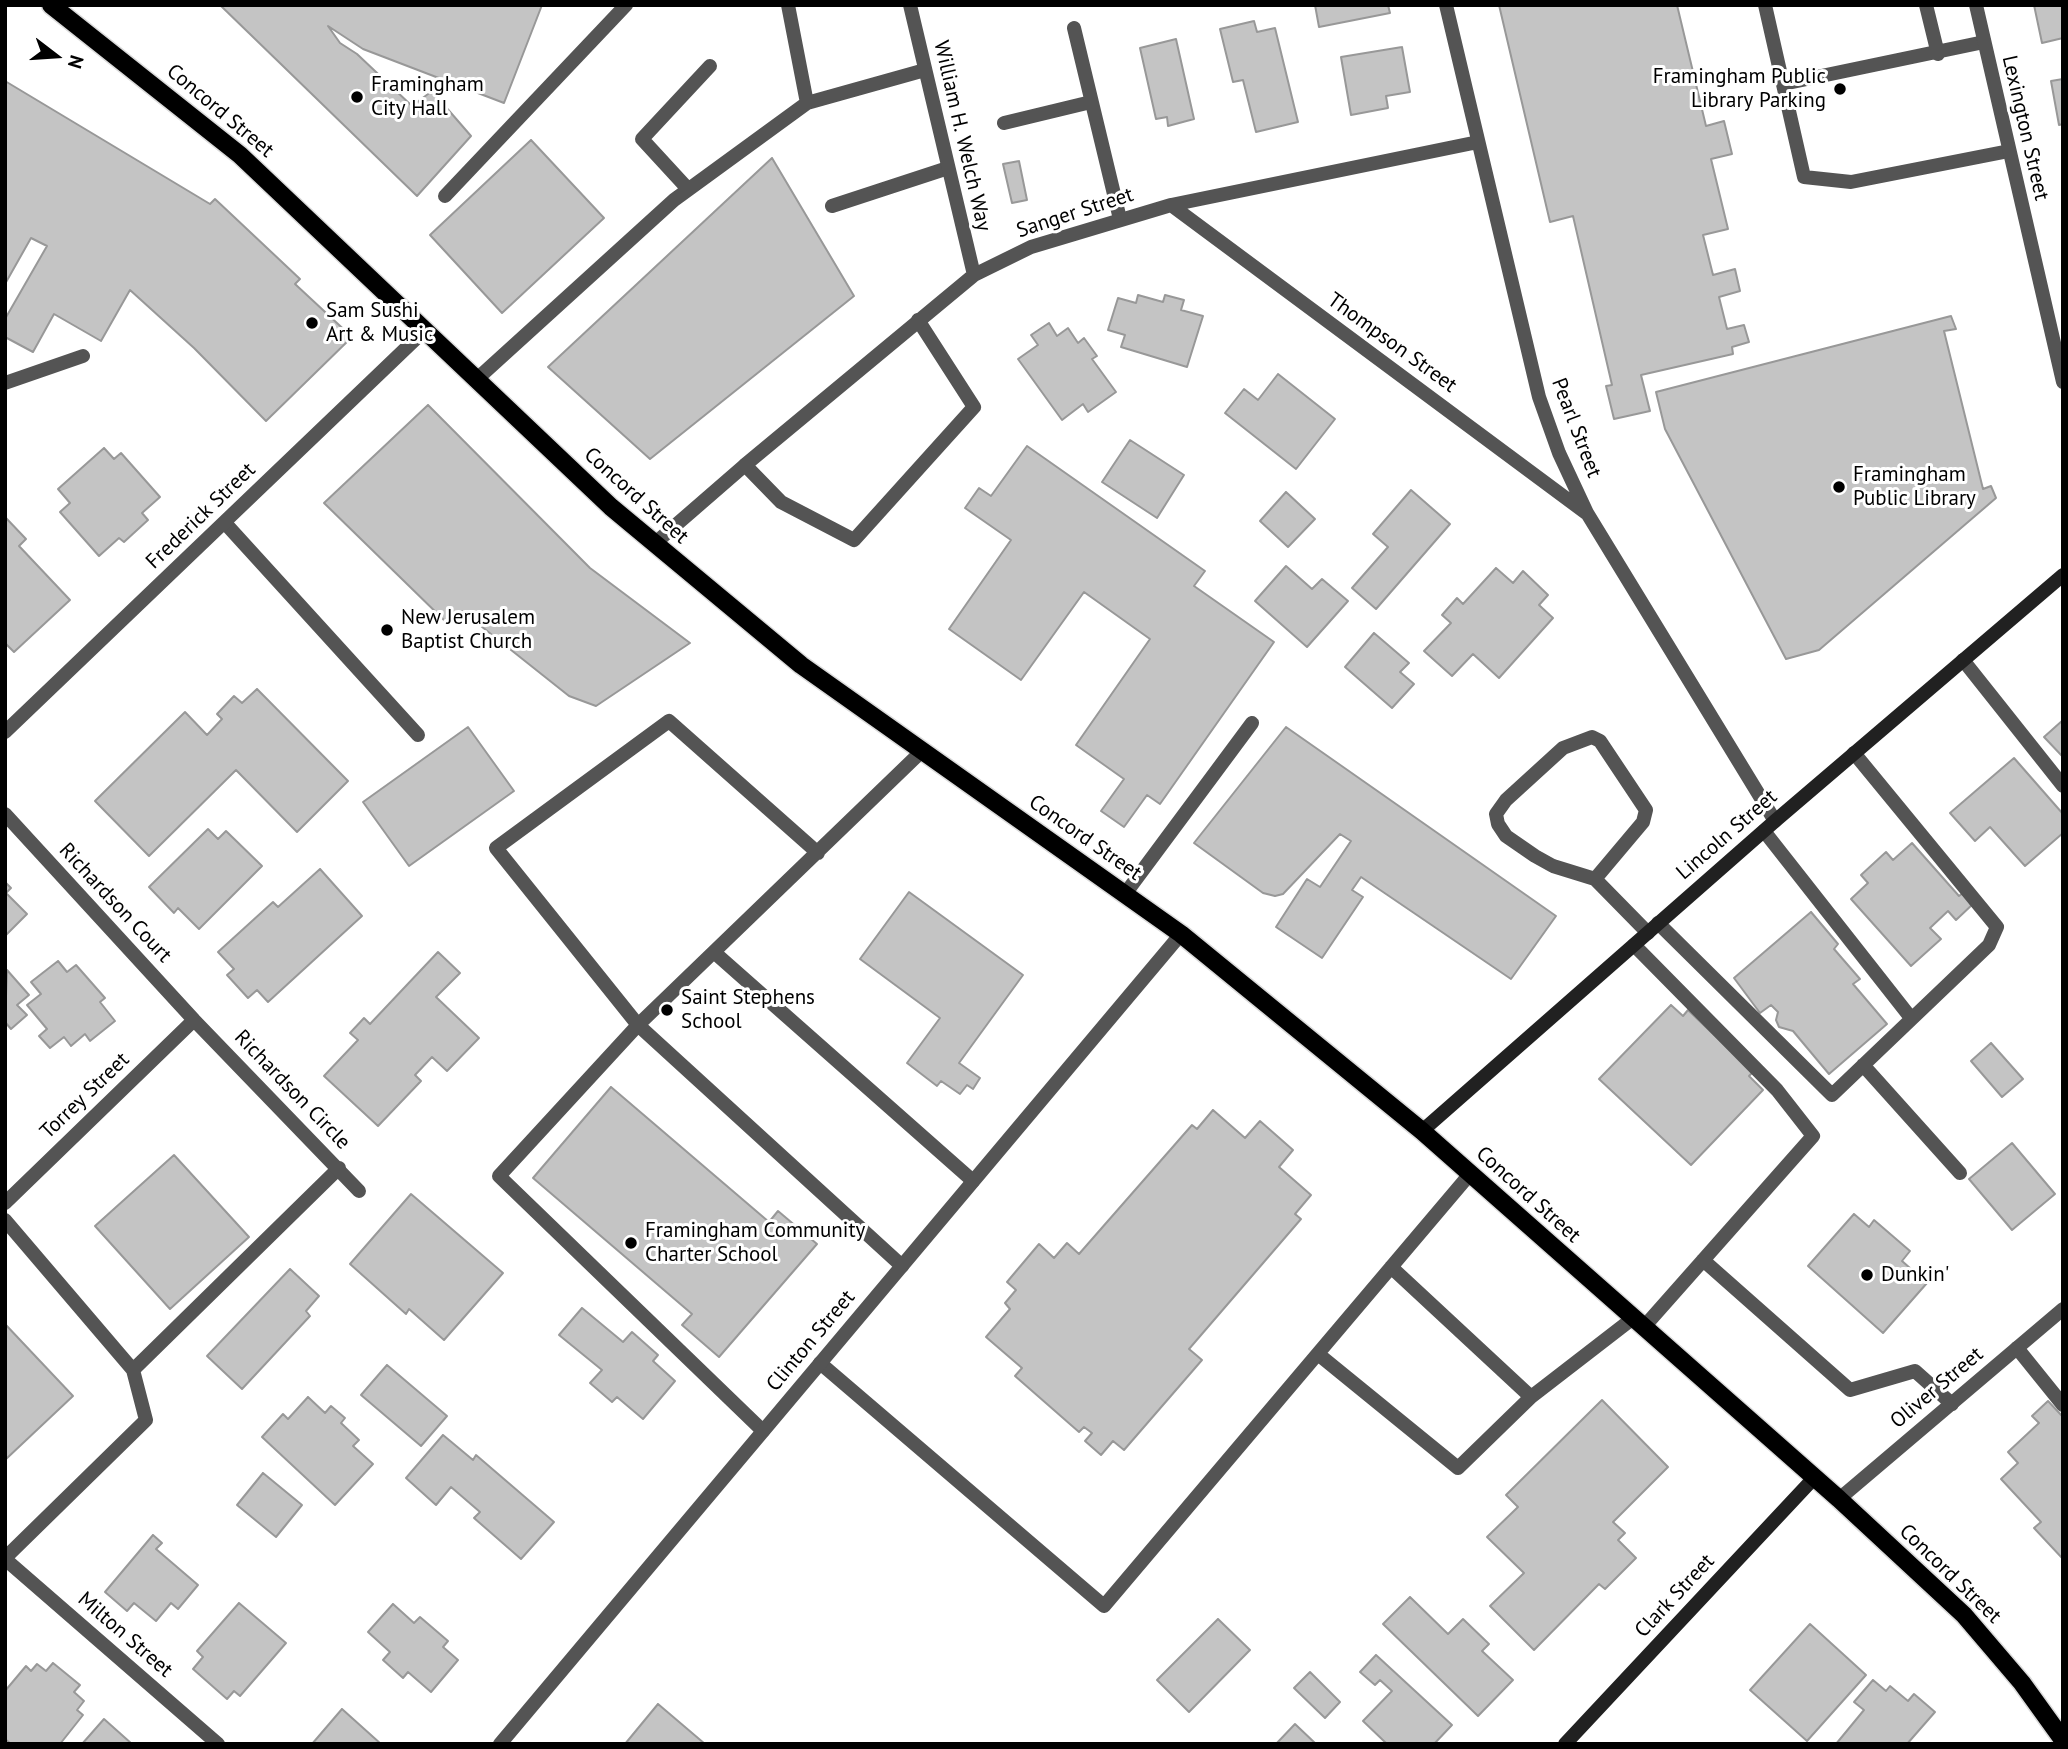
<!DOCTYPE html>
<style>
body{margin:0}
#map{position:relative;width:2068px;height:1749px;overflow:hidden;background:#fff;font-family:"PT Sans",sans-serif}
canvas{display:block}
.frame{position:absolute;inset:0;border:7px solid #000;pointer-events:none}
.north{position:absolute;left:21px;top:21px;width:70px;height:70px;-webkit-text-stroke:5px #fff;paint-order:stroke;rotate:107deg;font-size:19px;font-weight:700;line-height:28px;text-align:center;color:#000}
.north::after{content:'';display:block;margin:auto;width:24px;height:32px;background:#000;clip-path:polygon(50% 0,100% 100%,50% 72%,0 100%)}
</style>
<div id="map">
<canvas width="2068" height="1749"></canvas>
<div class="frame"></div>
<div class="north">N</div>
</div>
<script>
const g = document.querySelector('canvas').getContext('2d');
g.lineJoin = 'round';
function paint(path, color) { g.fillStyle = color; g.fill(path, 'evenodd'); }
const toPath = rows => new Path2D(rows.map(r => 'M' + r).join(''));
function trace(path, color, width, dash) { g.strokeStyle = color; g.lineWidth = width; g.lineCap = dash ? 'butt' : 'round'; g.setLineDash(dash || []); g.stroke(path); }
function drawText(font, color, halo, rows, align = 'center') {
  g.font = font + ' "PT Sans",sans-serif'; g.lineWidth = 6; g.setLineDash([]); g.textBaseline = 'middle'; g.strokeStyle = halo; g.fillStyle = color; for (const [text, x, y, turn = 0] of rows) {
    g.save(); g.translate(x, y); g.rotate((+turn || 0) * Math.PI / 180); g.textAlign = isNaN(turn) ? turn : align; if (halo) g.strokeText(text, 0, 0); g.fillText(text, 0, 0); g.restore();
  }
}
const building = toPath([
 [220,5,542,5,504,103,363,49,328,26,340,43,357,54,412,106,432,91,471,136,417,196,220,5],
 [1315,5,1388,5,1390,13,1319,27,1315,5],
 [1499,5,1677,5,1706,126,1724,121,1732,154,1711,159,1728,229,1703,235,1713,275,1735,269,1740,291,1719,297,1727,329,1744,325,1749,342,1732,347,1733,354,1641,375,1650,411,1614,419,1606,386,1612,385,1573,216,1550,222,1499,5],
 [2034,5,2063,5,2063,38,2042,43,2034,5],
 [1254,21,1257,32,1275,28,1298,122,1256,132,1243,80,1233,82,1220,29,1254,21],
 [1176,39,1194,119,1168,126,1167,117,1156,119,1140,48,1176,39],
 [1402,47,1410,92,1386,96,1388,108,1351,115,1341,57,1402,47],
 [2063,79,2063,124,2059,125,2051,81,2063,79],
 [5,81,210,204,215,199,300,279,295,284,352,337,266,421,194,348,130,290,101,341,54,314,33,352,5,337,5,319,47,246,31,238,5,284,5,81],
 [531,140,604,218,502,313,430,235,531,140],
 [772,158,854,296,650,459,548,367,772,158],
 [1019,161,1027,200,1012,203,1003,164,1019,161],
 [1138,295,1163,302,1165,295,1184,300,1181,310,1203,316,1187,367,1121,347,1125,335,1108,330,1118,298,1136,303,1138,295],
 [1951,316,1956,329,1944,331,1983,489,1991,486,1996,498,1819,650,1786,659,1665,429,1656,392,1951,316],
 [1049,323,1057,336,1068,328,1078,343,1084,338,1097,356,1092,359,1116,392,1088,412,1083,404,1062,420,1018,359,1038,345,1031,335,1049,323],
 [1278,374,1335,419,1296,469,1225,413,1244,389,1258,400,1278,374],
 [428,405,590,568,690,643,596,706,569,696,462,611,447,623,324,503,428,405],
 [1130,440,1184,475,1157,518,1102,482,1130,440],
 [1027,446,1205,571,1194,586,1274,642,1160,804,1147,795,1124,827,1101,811,1124,779,1076,745,1150,639,1084,592,1021,680,949,629,1011,540,965,508,979,488,991,496,1027,446],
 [104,448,114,459,121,453,160,497,142,513,148,520,124,542,119,538,99,556,60,512,70,503,58,489,104,448],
 [1411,490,1450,524,1376,609,1352,588,1388,547,1373,534,1411,490],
 [1286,492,1315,519,1288,547,1260,521,1286,492],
 [6,518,26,539,19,546,70,600,14,652,5,643,6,518],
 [1286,566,1312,589,1322,579,1348,601,1307,647,1255,601,1286,566],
 [1496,568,1513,583,1523,571,1548,595,1539,605,1553,618,1499,678,1473,654,1452,676,1424,651,1451,623,1442,615,1457,598,1463,604,1496,568],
 [1374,633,1409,663,1400,672,1414,684,1392,708,1345,667,1374,633],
 [257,689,348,781,297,832,236,770,149,856,95,801,185,712,207,735,222,719,217,714,234,696,242,703,257,689],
 [2063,720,2063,757,2044,737,2063,720],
 [468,727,514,791,409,866,363,802,468,727],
 [1286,727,1556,916,1511,979,1361,877,1352,890,1363,897,1322,958,1276,927,1307,879,1320,887,1351,841,1340,834,1283,894,1275,896,1263,893,1194,843,1286,727],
 [2014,758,2063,814,2063,833,2025,866,1990,827,1975,841,1950,813,2014,758],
 [208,829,218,839,226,831,262,866,199,929,178,908,174,913,149,887,208,829],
 [1912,843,1959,896,1964,892,1974,903,1956,920,1948,911,1930,928,1941,939,1911,966,1851,899,1868,883,1861,875,1886,852,1893,860,1912,843],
 [320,869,362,916,268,1002,257,990,248,998,227,975,234,969,218,952,273,902,278,907,320,869],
 [5,882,11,888,6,893,27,914,5,936,5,882],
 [909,892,1023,975,959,1063,980,1078,973,1089,967,1085,960,1094,941,1081,937,1086,907,1063,940,1018,860,959,909,892],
 [1811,912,1838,944,1834,949,1860,979,1853,984,1887,1024,1829,1074,1793,1031,1779,1027,1776,1020,1778,1012,1771,1005,1760,1013,1734,978,1811,912],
 [438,952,460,973,436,997,479,1038,447,1071,432,1057,415,1075,421,1081,378,1126,324,1076,358,1040,350,1033,364,1018,370,1024,438,952],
 [58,961,67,972,76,965,105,998,100,1002,115,1021,90,1041,85,1034,71,1046,64,1037,50,1048,39,1036,47,1029,27,1005,41,994,31,982,58,961],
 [7,970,29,995,17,1005,27,1015,11,1029,5,1022,7,970],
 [1671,1005,1683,1016,1688,1010,1753,1072,1749,1076,1763,1090,1691,1165,1599,1079,1671,1005],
 [1991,1043,2023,1079,2002,1097,1971,1061,1991,1043],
 [611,1087,769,1222,778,1211,817,1244,719,1357,682,1325,692,1314,533,1178,611,1087],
 [1213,1110,1245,1138,1260,1121,1293,1150,1279,1167,1311,1195,1295,1214,1301,1219,1189,1349,1202,1360,1124,1450,1113,1441,1101,1455,1085,1441,1092,1433,1084,1427,1079,1432,1015,1376,1022,1368,986,1337,1010,1309,1005,1303,1016,1290,1007,1282,1039,1244,1054,1258,1067,1243,1079,1254,1192,1125,1197,1129,1213,1110],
 [2012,1143,2055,1194,2012,1230,1969,1179,2012,1143],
 [174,1155,249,1237,170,1309,95,1226,174,1155],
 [411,1194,503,1273,444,1340,409,1309,406,1314,350,1264,411,1194],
 [1854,1214,1869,1227,1874,1220,1910,1251,1902,1261,1927,1283,1883,1333,1808,1266,1854,1214],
 [290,1269,319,1296,306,1311,310,1316,242,1389,207,1356,290,1269],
 [582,1308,623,1342,632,1332,658,1355,653,1361,675,1381,643,1419,617,1397,612,1402,590,1383,602,1370,559,1335,582,1308],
 [5,1324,73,1396,5,1460,5,1324],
 [387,1365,447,1416,421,1446,361,1395,387,1365],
 [308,1397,325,1413,331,1406,345,1418,341,1423,359,1440,353,1446,373,1464,335,1505,262,1437,283,1414,288,1419,308,1397],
 [1602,1400,1668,1467,1613,1522,1625,1533,1618,1540,1636,1558,1605,1589,1599,1584,1534,1650,1490,1606,1524,1573,1487,1537,1518,1507,1506,1495,1602,1400],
 [2048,1401,2063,1417,2063,1559,2034,1528,2041,1522,2001,1479,2018,1463,2008,1452,2039,1423,2032,1416,2048,1401],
 [443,1435,473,1460,476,1455,554,1522,521,1559,474,1518,480,1512,451,1487,436,1505,406,1478,443,1435],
 [263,1473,302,1505,276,1537,237,1505,263,1473],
 [153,1535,162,1543,156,1549,198,1585,178,1609,171,1603,156,1621,134,1603,127,1611,105,1592,153,1535],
 [1410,1597,1448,1634,1463,1619,1489,1644,1482,1651,1513,1680,1478,1716,1383,1624,1410,1597],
 [239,1603,286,1643,240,1696,234,1691,227,1699,193,1669,203,1657,197,1651,239,1603],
 [393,1604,414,1623,420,1617,448,1641,443,1647,458,1660,431,1692,408,1672,403,1678,383,1660,390,1652,368,1632,393,1604],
 [1218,1619,1250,1650,1189,1712,1157,1680,1218,1619],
 [1810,1624,1866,1675,1807,1741,1750,1690,1810,1624],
 [1376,1655,1452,1725,1434,1744,1387,1744,1363,1721,1392,1691,1380,1680,1375,1685,1360,1672,1376,1655],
 [53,1663,80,1685,74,1692,84,1701,77,1710,83,1715,60,1744,11,1744,5,1739,5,1691,26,1666,31,1671,37,1664,46,1671,53,1663],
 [1310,1672,1340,1702,1325,1718,1294,1688,1310,1672],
 [1873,1680,1886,1691,1890,1686,1908,1701,1914,1694,1935,1712,1907,1744,1836,1744,1864,1710,1854,1702,1873,1680],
 [658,1704,705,1744,625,1744,658,1704],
 [342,1709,381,1744,312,1744,342,1709],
 [104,1719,132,1744,82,1744,104,1719],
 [1295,1724,1316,1744,1276,1744,1295,1724]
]);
paint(building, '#c4c4c4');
trace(building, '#989898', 2);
const primary = toPath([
 [51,5,240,155,611,507,801,665,1181,934,1422,1131,1839,1499,1964,1615,2022,1683,2063,1740]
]);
trace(primary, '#dbdbdb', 21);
trace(toPath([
 [788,5,807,103,925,70],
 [1765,5,1804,177,1851,182,2009,151],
 [1926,5,1938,54],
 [1074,28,1120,219],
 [1783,84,1984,42],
 [1004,123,1091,102],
 [688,189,642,139,710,66],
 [445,196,626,5],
 [832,206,948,168],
 [477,379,674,200,807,103],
 [5,383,83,356],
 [745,465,781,502,854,540,974,407,918,320],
 [225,523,418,735],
 [1963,660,2063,786],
 [1764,831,1911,1018],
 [818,853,669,721,496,848,638,1025,902,1266],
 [1595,879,1643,822,1646,810,1600,741,1592,737,1563,748,1506,800,1496,814,1498,824,1506,836,1535,856,1553,866,1595,879,1648,933],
 [1125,894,1252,723],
 [1658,923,1832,1095,1989,945,1997,927,1854,753],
 [1634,945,1777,1090,1813,1136,1643,1328],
 [715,953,973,1181],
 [1863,1065,1960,1173],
 [5,1220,133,1370,146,1420,5,1558],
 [1703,1260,1850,1390,1915,1371,1952,1404],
 [1391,1267,1531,1397,1632,1319],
 [2017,1348,2063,1405],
 [1318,1354,1458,1468,1531,1397],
 [820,1363,1104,1606,1470,1174],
 [133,1370,339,1168],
 [763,1431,499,1176,638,1025,922,751]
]), '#545454', 14);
trace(toPath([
 [910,5,974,275],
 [1446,5,1539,397,1559,453,1587,513,1775,821],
 [1976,5,2063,382],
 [1171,205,1586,513],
 [654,544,745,465,974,275,1031,247,1171,205,1478,142],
 [5,732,425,330],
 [5,814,194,1020,359,1191],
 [5,1203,194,1020],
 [1839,1499,2063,1309],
 [5,1559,218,1744],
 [500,1744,1181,934]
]), '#545454', 14);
trace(toPath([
 [1422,1131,1775,821,2063,575],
 [1565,1744,1814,1478]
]), '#212121', 14);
trace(primary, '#000', 18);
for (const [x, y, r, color] of [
 [1840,89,7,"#000"],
 [357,97,7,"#000"],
 [312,323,7,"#000"],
 [1839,487,7,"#000"],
 [387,630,7,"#000"],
 [667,1010,7,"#000"],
 [631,1243,7,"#000"],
 [1867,1275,7,"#000"]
]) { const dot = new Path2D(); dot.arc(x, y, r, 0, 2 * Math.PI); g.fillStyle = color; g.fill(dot); trace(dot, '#fff', 2.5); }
drawText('21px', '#000', '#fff', [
 ["Framingham Public",1826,77,"right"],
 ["Library Parking",1826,101,"right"],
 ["Framingham",371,85],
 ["City Hall",371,109],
 ["Sam Sushi",326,311],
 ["Art & Music",326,335],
 ["Framingham",1853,475],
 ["Public Library",1853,499],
 ["New Jerusalem",401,618],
 ["Baptist Church",401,642],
 ["Saint Stephens",681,998],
 ["School",681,1022],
 ["Framingham Community",645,1231],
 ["Charter School",645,1255],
 ["Dunkin'",1881,1275]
], 'left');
drawText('21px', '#000', '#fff', [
 ["Concord Street",220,111,40],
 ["Lexington Street",2025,128,77],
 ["William H. Welch Way",962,136,77],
 ["Sanger Street",1075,213,-18],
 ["Thompson Street",1392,343,36],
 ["Pearl Street",1576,428,69],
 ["Concord Street",636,496,42],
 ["Frederick Street",201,516,-44],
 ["Lincoln Street",1727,835,-41],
 ["Concord Street",1085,838,35],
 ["Richardson Court",115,903,47],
 ["Richardson Circle",292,1090,46],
 ["Torrey Street",85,1096,-44],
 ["Concord Street",1528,1195,42],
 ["Clinton Street",811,1341,-50],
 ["Oliver Street",1937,1388,-40],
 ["Concord Street",1950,1574,44],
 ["Clark Street",1675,1596,-47],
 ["Milton Street",125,1635,41]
]);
</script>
